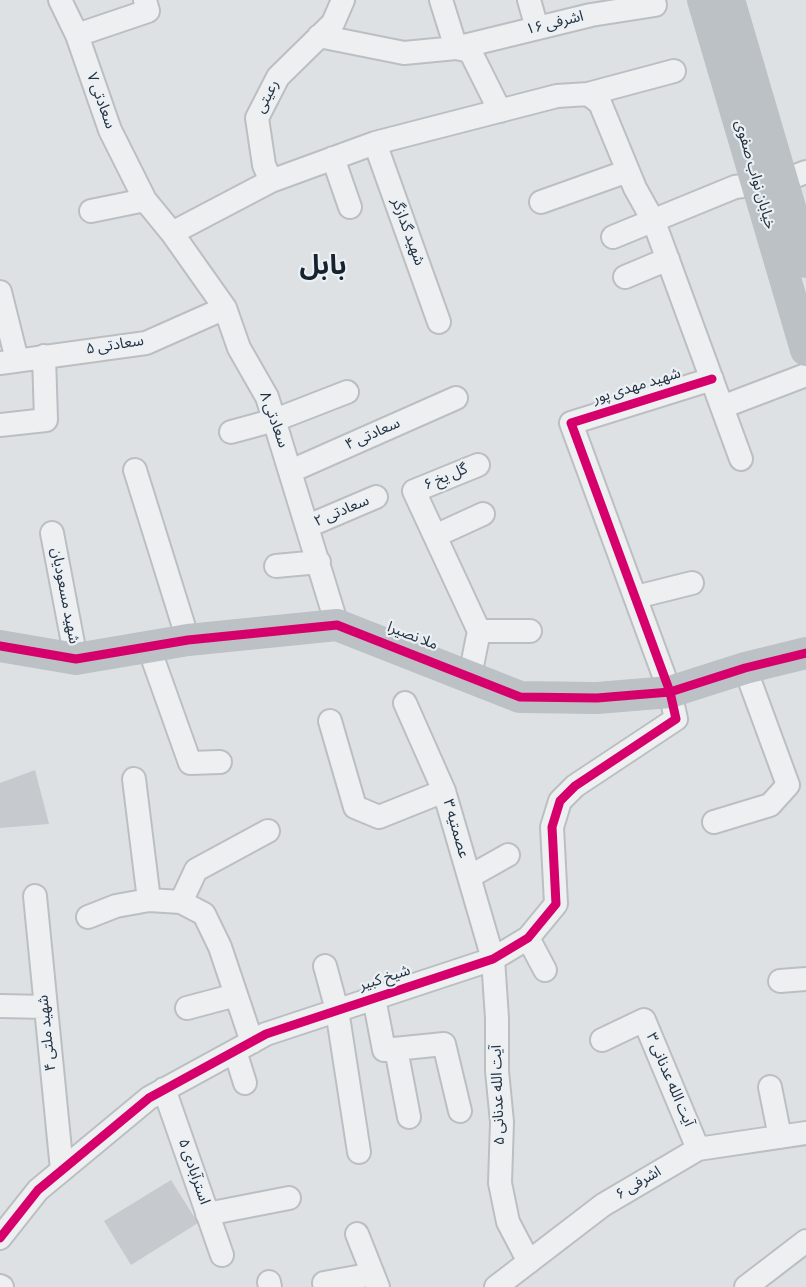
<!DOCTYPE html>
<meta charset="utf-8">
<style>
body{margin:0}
canvas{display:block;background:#dee1e4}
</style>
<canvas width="806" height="1287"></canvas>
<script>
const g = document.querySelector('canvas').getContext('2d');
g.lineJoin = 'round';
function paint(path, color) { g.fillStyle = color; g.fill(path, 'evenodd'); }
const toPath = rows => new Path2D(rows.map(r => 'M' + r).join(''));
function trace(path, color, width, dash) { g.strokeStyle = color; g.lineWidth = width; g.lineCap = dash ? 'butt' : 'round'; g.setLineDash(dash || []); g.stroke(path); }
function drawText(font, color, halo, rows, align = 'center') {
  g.font = font + ' "Source Sans 3","Noto Sans Arabic",sans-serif'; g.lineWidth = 4.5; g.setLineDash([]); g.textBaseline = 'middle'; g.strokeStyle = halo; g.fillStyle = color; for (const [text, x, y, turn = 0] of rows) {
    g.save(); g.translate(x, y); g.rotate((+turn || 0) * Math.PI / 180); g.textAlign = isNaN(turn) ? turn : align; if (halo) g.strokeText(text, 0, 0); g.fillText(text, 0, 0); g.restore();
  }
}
paint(toPath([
 [35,770,49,824,0,828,0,783],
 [171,1180,198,1223,131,1265,104,1221]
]), '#c6c9cd');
const street = toPath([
 [60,0,77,35,110,130,145,200,172,233,225,308,239,348,267,397,337,625],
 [441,0,456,48,591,15,655,5],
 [529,0,537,28],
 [77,35,148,11,145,0],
 [319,36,404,53,456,48,470,51,500,111],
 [588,94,600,103,635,188,654,222,741,459],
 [375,143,439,322],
 [333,158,350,207],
 [271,181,264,165,257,118,278,77,333,23,343,0],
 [541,202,628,171],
 [91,211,145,200],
 [172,233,271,181,375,143,557,96,588,94,674,71],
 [613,237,735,187,782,181,806,172],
 [625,277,668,259],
 [0,292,17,360],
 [0,363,146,343,225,308],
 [722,407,806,375],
 [0,425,46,420,44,356],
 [231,432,275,420,347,392],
 [135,470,188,640],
 [291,471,456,398],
 [308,526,376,497],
 [52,533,76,659],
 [435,536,483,514],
 [276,566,319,562],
 [636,597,692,583],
 [479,631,530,631],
 [149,648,190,763,220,762],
 [470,676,479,631,414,491,478,465],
 [405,703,444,791,493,959,497,1018,497,1071,502,1122,500,1183,508,1222,529,1262],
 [330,721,355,807,379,817,444,791],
 [134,779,149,900],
 [714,822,770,805,788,785,745,668],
 [469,877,508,855],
 [35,896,62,1170],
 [181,902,196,870,268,831],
 [88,917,116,906,149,900,181,902,204,914,220,947,252,1042],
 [528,938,545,970],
 [325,966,337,1010,359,1152],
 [780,981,806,979],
 [374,998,384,1050,444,1044,460,1111],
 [0,1006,46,1007],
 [187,1008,236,995],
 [602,1040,644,1020,698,1149],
 [396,1049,409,1117],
 [235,1051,245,1083],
 [770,1087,780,1137],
 [164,1089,222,1255],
 [207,1214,289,1198],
 [357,1234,378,1287],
 [0,1238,38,1190,149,1098,266,1034,493,959,528,938,556,904,552,827,560,801,575,786,676,719,670,692,571,423,712,379],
 [269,1282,270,1287],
 [324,1283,373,1274],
 [0,1286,2,1287],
 [496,1287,603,1205,698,1149,806,1133],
 [746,1287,806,1241]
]);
trace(street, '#bcbfc2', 26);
trace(street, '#edeff1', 22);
trace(toPath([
 [703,0,806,350],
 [729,0,806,262],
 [0,646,76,659,188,640,337,625,520,697,597,698,670,692,745,668,806,653]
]), '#bcc1c5', 32);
trace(toPath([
 [0,646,76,659,188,640,337,625,520,697,597,698,670,692,745,668,806,653],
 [0,1238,38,1190,149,1098,266,1034,493,959,528,938,556,904,552,827,560,801,575,786,676,719,670,692,571,423,712,379]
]), '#d6006c', 9);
drawText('15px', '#24313f', '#ebf0f5', [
 ["اشرفی ۱۶",555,24,-14],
 ["رعیتی",268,97,-63],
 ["سعادتی ۷",100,101,70],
 ["خیابان نواب صفوی",754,175,74],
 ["شهید گدازگر",407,232,70],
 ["سعادتی ۵",115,346,-9],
 ["شهید مهدی پور",637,387,-17],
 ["سعادتی ۸",273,420,70],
 ["سعادتی ۴",373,435,-24],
 ["گل یخ ۶",446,478,-23],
 ["سعادتی ۲",342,512,-23],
 ["شهید مسعودیان",64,596,79],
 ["ملا نصیرا",412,637,21],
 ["عصمتیه ۳",455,829,74],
 ["شیخ کبیر",385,979,-18],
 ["شهید ملتی ۴",48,1033,-96],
 ["آیت الله عدنانی ۳",669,1080,67],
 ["آیت الله عدنانی ۵",499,1095,-92],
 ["استرآبادی ۵",193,1172,71],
 ["اشرفی ۶",639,1184,-31]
]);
drawText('bold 27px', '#17222f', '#ebf0f5', [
 ["بابل",323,268]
]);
</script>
